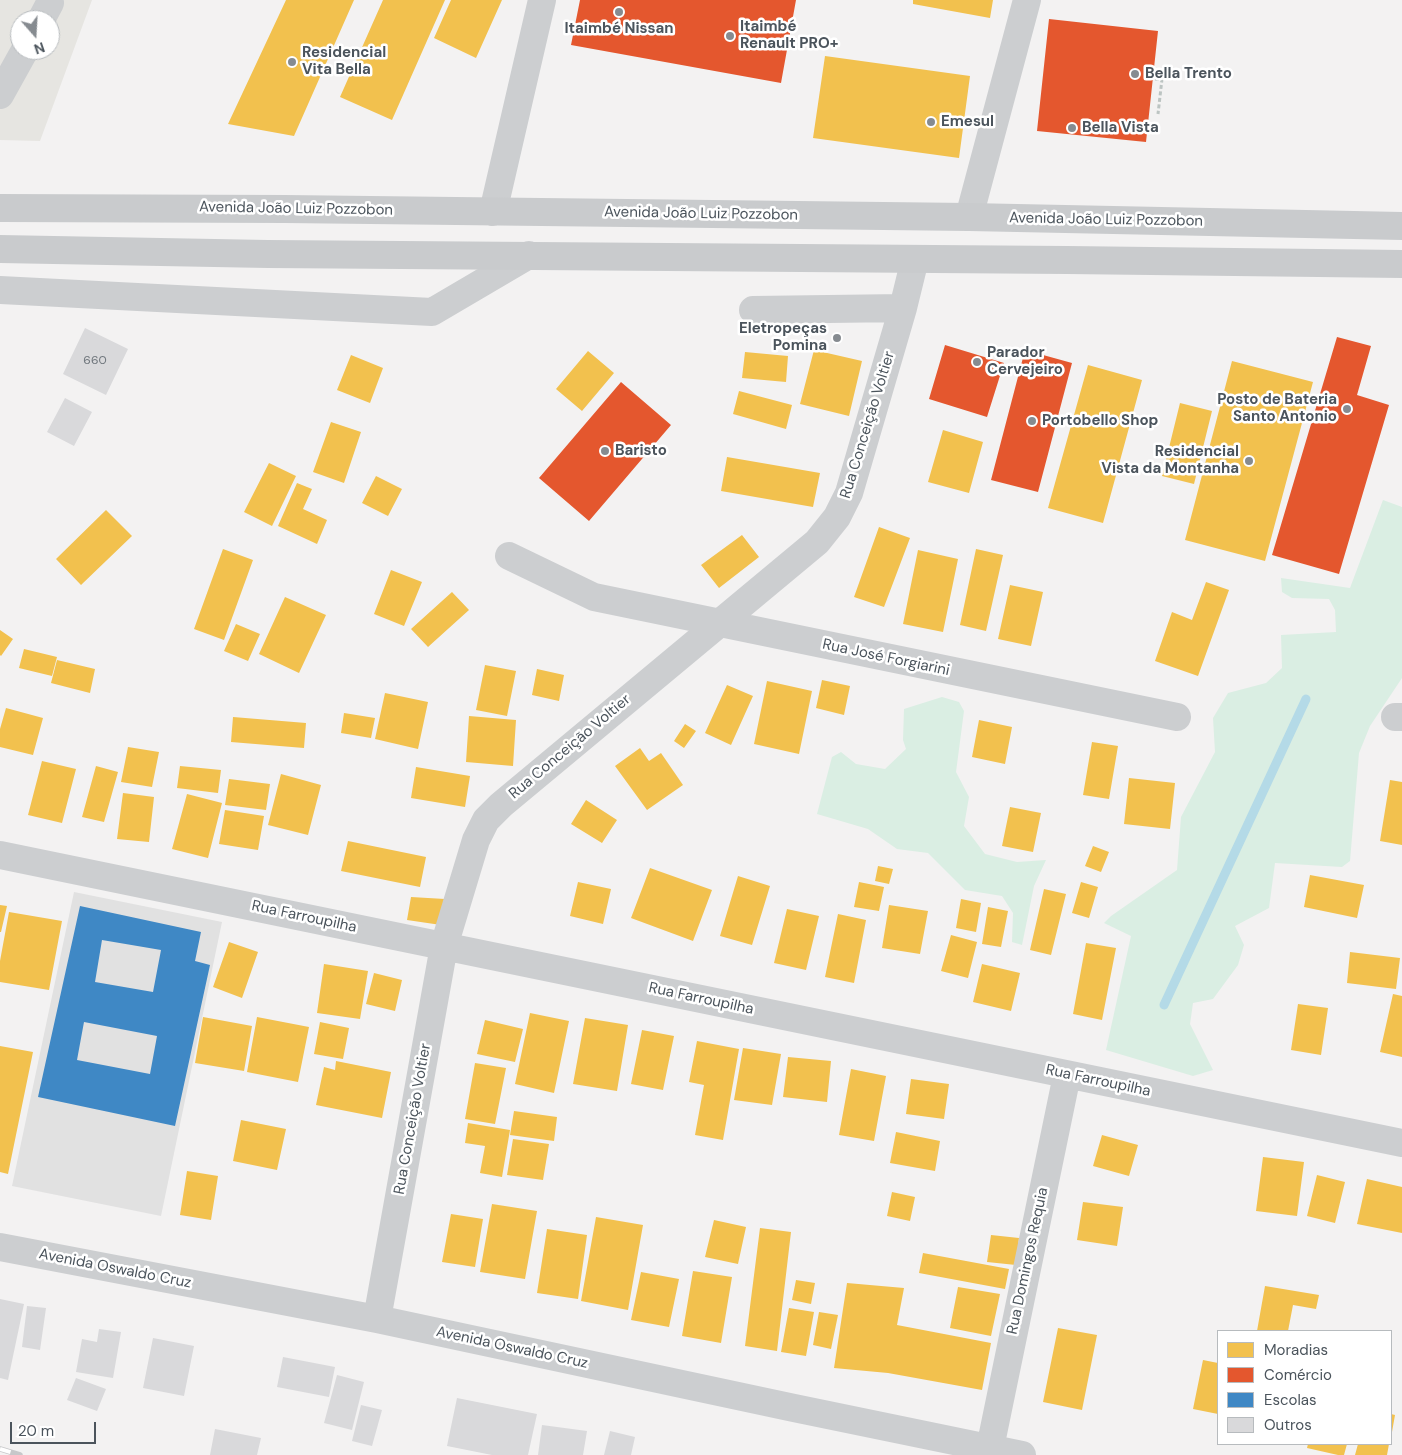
<!DOCTYPE html>
<meta charset="utf-8">
<style>
body{margin:0}
#map{position:relative;width:1402px;height:1455px;overflow:hidden;background:#f3f2f2;font-family:"DM Sans",sans-serif}
canvas{display:block}
.legend{position:absolute;left:1217px;top:1330px;width:175px;height:115px;box-sizing:border-box;background:#fff;border:1px solid #b7bbbe;margin:0;padding:6px 9px;list-style:none;font-size:15px;color:#4b545c}
.legend li{display:flex;align-items:center;gap:10px;height:25px}
.legend b{width:25px;border:1px solid #b7bbbe}
.north{position:absolute;left:10px;top:10px;width:50px;height:50px;box-sizing:border-box;background:#fff;border:1px solid #b7bbbe;border-radius:50%;rotate:161deg;font-size:14px;font-weight:700;line-height:20px;text-align:center;color:#4b545c}
.north::after{content:'';display:block;margin:auto;width:18px;height:22px;background:#868b90;clip-path:polygon(50% 0,100% 100%,50% 72%,0 100%)}
.scale{position:absolute;left:10px;top:1422px;width:86px;height:22px;box-sizing:border-box;border:2px solid #4b545c;border-top:0;padding-left:6px;font-size:15px;line-height:18px;white-space:nowrap;color:#4b545c;-webkit-text-stroke:4px #fff;paint-order:stroke}
</style>
<div id="map">
<canvas width="1402" height="1455"></canvas>
<ul class="legend">
<li><b style="height:14px;background:#f2c14e"></b>Moradias</li>
<li><b style="height:14px;background:#e4572e"></b>Comércio</li>
<li><b style="height:14px;background:#3f88c5"></b>Escolas</li>
<li><b style="height:14px;background:#d9d9db"></b>Outros</li>
</ul>
<div class="north">N</div>
<div class="scale">20 m</div>
</div>
<script>
const g = document.querySelector('canvas').getContext('2d');
g.lineJoin = 'round';
function paint(path, color) { g.fillStyle = color; g.fill(path, 'evenodd'); }
const toPath = rows => new Path2D(rows.map(r => 'M' + r).join(''));
function trace(path, color, width, dash) { g.strokeStyle = color; g.lineWidth = width; g.lineCap = dash ? 'butt' : 'round'; g.setLineDash(dash || []); g.stroke(path); }
function drawText(font, color, halo, rows, align = 'center') {
  g.font = font + ' "DM Sans",sans-serif'; g.lineWidth = 5; g.setLineDash([]); g.textBaseline = 'middle'; g.strokeStyle = halo; g.fillStyle = color; for (const [text, x, y, turn = 0] of rows) {
    g.save(); g.translate(x, y); g.rotate((+turn || 0) * Math.PI / 180); g.textAlign = isNaN(turn) ? turn : align; if (halo) g.strokeText(text, 0, 0); g.fillText(text, 0, 0); g.restore();
  }
}
paint(toPath([
 [0,0,92,0,40,141,0,140],
 [20,20,50,20,50,50,20,50]
]), '#e6e5e1');
paint(toPath([
 [74,892,222,922,161,1216,12,1186]
]), '#e1e1e1');
paint(toPath([
 [1383,500,1402,507,1402,678,1370,726,1359,753,1350,861,1342,867,1275,863,1269,908,1235,926,1244,945,1238,965,1213,999,1193,1003,1190,1024,1213,1070,1193,1076,1106,1050,1131,936,1104,923,1111,916,1177,870,1181,817,1215,752,1213,718,1228,693,1266,683,1282,668,1281,635,1336,632,1335,610,1329,599,1292,598,1282,592,1281,578,1350,588],
 [942,697,959,702,964,711,956,772,969,797,964,826,985,854,1017,862,1046,860,1034,886,1022,945,1012,942,1013,913,1002,896,965,890,928,853,897,849,868,829,817,814,832,757,841,752,856,764,885,769,906,749,903,740,904,709]
]), '#daeee3');
paint(toPath([
 [286,0,354,0,294,136,228,124],
 [383,0,445,0,392,120,340,97],
 [451,0,502,0,476,58,434,38],
 [913,0,993,0,990,18,913,4],
 [825,56,970,76,959,158,813,138],
 [814,350,862,361,849,416,800,404],
 [588,351,614,373,582,411,556,389],
 [745,352,788,356,786,382,742,378],
 [351,355,383,368,370,403,337,390],
 [1232,361,1313,382,1265,561,1185,540],
 [1088,365,1142,380,1103,523,1048,508],
 [739,391,792,405,786,429,733,414],
 [1180,403,1212,411,1194,484,1162,476],
 [331,422,361,432,344,483,313,472],
 [943,430,983,442,969,493,928,482],
 [727,457,820,473,813,507,721,491],
 [269,463,296,476,272,526,244,512],
 [376,476,402,489,388,516,362,503],
 [297,483,312,489,303,509,327,520,317,544,278,526],
 [106,510,132,536,81,585,56,559],
 [879,527,910,538,884,607,854,597],
 [742,535,759,557,719,588,701,565],
 [223,549,253,560,224,640,194,629],
 [976,549,1003,555,986,631,960,625],
 [918,550,958,559,943,632,903,624],
 [391,570,422,582,404,626,374,614],
 [1206,582,1229,590,1198,676,1155,661,1172,612,1192,620],
 [1010,585,1043,592,1031,646,998,639],
 [452,592,469,610,428,647,411,629],
 [285,597,326,615,299,673,259,654],
 [236,624,260,634,248,661,224,651],
 [0,630,13,639,1,656,0,655],
 [24,649,57,657,52,676,19,668],
 [57,660,95,669,90,693,51,683],
 [485,665,516,671,507,716,476,710],
 [537,669,564,675,559,701,532,695],
 [822,680,850,686,844,715,816,708],
 [767,681,812,691,799,754,754,744],
 [727,685,753,696,731,745,705,733],
 [385,693,428,702,418,749,375,739],
 [6,708,43,718,33,755,0,747,0,729],
 [344,713,375,718,371,738,341,733],
 [469,716,516,720,513,766,466,762],
 [233,717,306,723,304,748,231,742],
 [979,720,1012,727,1005,764,972,757],
 [685,724,696,731,684,748,674,741],
 [1092,742,1118,746,1109,799,1083,795],
 [128,747,159,752,152,787,121,782],
 [640,748,649,761,661,753,683,785,647,810,615,766],
 [42,761,76,769,62,823,28,815],
 [96,766,118,772,104,822,82,817],
 [180,766,221,770,218,793,177,788],
 [416,767,470,776,465,807,411,798],
 [281,774,321,785,308,835,268,825],
 [1129,778,1175,783,1170,829,1124,824],
 [229,779,270,784,266,810,225,805],
 [1390,780,1402,782,1402,845,1380,841],
 [123,793,154,797,149,842,117,839],
 [187,794,222,803,208,858,172,849],
 [586,800,617,820,602,843,571,824],
 [1010,807,1041,813,1033,852,1002,846],
 [225,810,264,816,258,850,219,844],
 [348,841,426,857,420,887,341,871],
 [1093,846,1109,852,1101,872,1085,866],
 [878,866,893,869,889,884,875,881],
 [650,868,712,890,693,941,631,918],
 [1310,875,1364,885,1357,918,1304,907],
 [738,876,770,886,752,945,720,936],
 [578,882,611,889,603,924,570,916],
 [859,882,884,887,879,911,854,907],
 [1081,882,1098,887,1089,918,1072,913],
 [1044,889,1066,894,1051,955,1030,950],
 [411,897,445,899,441,925,407,920],
 [961,899,981,903,976,932,956,928],
 [0,905,7,906,1,932,0,932],
 [889,905,928,911,920,954,882,948],
 [988,907,1008,911,1001,947,982,944],
 [787,909,819,916,806,970,774,963],
 [9,912,62,921,49,990,0,982,0,961],
 [838,914,866,920,854,983,825,977],
 [951,935,977,942,968,978,941,971],
 [229,942,258,952,242,998,213,987],
 [1086,943,1116,948,1102,1020,1073,1014],
 [1350,952,1400,958,1396,989,1347,983],
 [324,964,368,971,360,1019,317,1013],
 [982,964,1020,973,1011,1011,973,1002],
 [374,973,402,980,395,1011,366,1004],
 [1393,994,1402,996,1402,1057,1380,1052],
 [1298,1004,1328,1008,1321,1055,1291,1050],
 [530,1013,569,1021,554,1093,515,1084],
 [203,1017,252,1026,244,1071,195,1063],
 [257,1017,309,1027,298,1082,247,1072],
 [585,1018,628,1025,617,1091,573,1084],
 [485,1020,523,1029,515,1062,477,1054],
 [320,1022,349,1028,343,1059,314,1054],
 [642,1030,674,1036,663,1090,631,1084],
 [697,1041,739,1049,723,1140,695,1135,704,1085,689,1082],
 [0,1046,33,1052,8,1174,0,1172],
 [743,1048,781,1054,772,1105,734,1100],
 [788,1057,831,1061,827,1102,783,1097],
 [336,1061,391,1072,382,1118,316,1105,324,1067,335,1070],
 [475,1063,506,1068,495,1124,465,1119],
 [851,1069,886,1076,874,1141,839,1135],
 [911,1079,949,1084,944,1119,906,1114],
 [514,1111,557,1117,554,1141,510,1135],
 [241,1120,286,1129,277,1170,233,1161],
 [468,1123,510,1130,502,1177,480,1173,485,1146,465,1143],
 [896,1132,940,1141,935,1171,890,1163],
 [1102,1135,1138,1145,1129,1176,1093,1166],
 [513,1139,549,1144,543,1180,507,1175],
 [1263,1157,1304,1162,1297,1216,1256,1211],
 [187,1171,218,1176,211,1220,180,1215],
 [1317,1175,1345,1182,1335,1223,1307,1216],
 [1367,1179,1402,1187,1402,1233,1357,1224],
 [892,1192,915,1197,910,1221,887,1216],
 [1083,1202,1123,1207,1117,1246,1077,1240],
 [492,1204,537,1211,525,1279,480,1272],
 [451,1214,483,1219,475,1267,442,1262],
 [596,1217,643,1225,628,1310,581,1301],
 [714,1220,746,1227,738,1264,705,1257],
 [760,1228,791,1232,777,1351,745,1346],
 [547,1229,587,1235,578,1299,537,1293],
 [991,1235,1019,1238,1016,1265,987,1262],
 [923,1253,1009,1269,1005,1289,919,1273],
 [693,1271,732,1277,721,1343,682,1336],
 [641,1272,679,1279,669,1327,631,1320],
 [796,1280,815,1283,811,1304,792,1300],
 [847,1283,904,1288,897,1325,991,1343,982,1390,888,1373,834,1368],
 [1265,1286,1319,1295,1316,1309,1293,1305,1288,1331,1257,1331],
 [958,1287,1000,1294,991,1336,950,1328],
 [789,1308,814,1312,806,1356,781,1352],
 [819,1312,838,1315,831,1349,813,1345],
 [1058,1328,1097,1335,1082,1410,1043,1402],
 [1203,1360,1218,1363,1218,1414,1193,1409],
 [1391,1414,1395,1415,1392,1432,1391,1432],
 [1308,1444,1347,1444,1344,1455,1338,1455,1307,1448],
 [1358,1444,1389,1444,1387,1455,1355,1455]
]), '#f2c14e');
paint(toPath([
 [580,0,796,0,781,83,571,45],
 [1049,19,1158,31,1146,142,1037,131],
 [1337,337,1371,346,1357,395,1389,405,1339,574,1272,555],
 [945,345,1004,363,987,417,929,399],
 [1025,350,1072,363,1038,492,991,480],
 [621,382,671,425,589,521,539,478]
]), '#e4572e');
paint(toPath([
 [80,906,201,932,195,961,210,965,175,1126,38,1097],
 [102,940,161,950,153,992,95,982],
 [84,1022,157,1036,150,1074,77,1060]
]), '#3f88c5');
trace(toPath([
 [1164,1005,1306,699]
]), '#b4dae7', 9);
paint(toPath([
 [85,328,128,349,106,395,63,374],
 [65,398,92,412,74,446,47,432],
 [0,1299,24,1304,8,1380,0,1378],
 [27,1306,46,1308,40,1350,22,1347],
 [99,1329,121,1332,113,1378,76,1372,82,1339,97,1342],
 [153,1338,194,1346,184,1396,143,1388],
 [283,1357,335,1367,329,1397,277,1387],
 [337,1375,364,1382,352,1430,324,1423],
 [76,1378,106,1389,97,1411,67,1400],
 [457,1398,537,1414,528,1455,492,1455,447,1446],
 [361,1405,382,1410,372,1446,352,1441],
 [542,1425,587,1431,583,1455,538,1455],
 [215,1429,261,1438,257,1455,210,1455],
 [610,1431,635,1437,631,1455,604,1455]
]), '#d9d9db');
trace(toPath([
 [1155,79,1162,79,1158,114]
]), '#bcc4c2', 3, [4, 2.5]);
trace(toPath([
 [41,20,50,3],
 [0,95,25,50],
 [493,212,542,0],
 [969,217,1027,0],
 [0,290,432,312,529,255],
 [753,310,903,308],
 [509,556,594,597,1177,717],
 [1395,717,1402,717],
 [0,855,1402,1143],
 [0,1247,377,1319,794,1408,1022,1455],
 [377,1319,444,946,476,840,486,820,501,805,817,542,837,517,849,493,903,308,915,259],
 [990,1448,1067,1075]
]), '#ccced0', 28);
trace(toPath([
 [0,208,285,209,969,217,1402,226],
 [0,249,268,254,1067,260,1402,264]
]), '#c9cbcd', 28);
const rail = toPath([
 [0,1449,20,1455]
]);
trace(rail, '#c7c8ca', 5.5);
trace(rail, '#fff', 4, [11]);
for (const [x, y, r, color] of [
 [619,12,5,"#868b90"],
 [730,36,5,"#868b90"],
 [292,62,5,"#868b90"],
 [1135,74,5,"#868b90"],
 [931,122,5,"#868b90"],
 [1072,128,5,"#868b90"],
 [837,338,5,"#868b90"],
 [977,362,5,"#868b90"],
 [1347,409,5,"#868b90"],
 [1032,421,5,"#868b90"],
 [605,451,5,"#868b90"],
 [1249,461,5,"#868b90"]
]) { const dot = new Path2D(); dot.arc(x, y, r, 0, 2 * Math.PI); g.fillStyle = color; g.fill(dot); trace(dot, '#fff', 2); }
drawText('12px', '#70777d', null, [
 ["660",95,361]
]);
drawText('bold 15px', '#4b545c', '#fff', [
 ["Itaimbé",740,27],
 ["Renault PRO+",740,44],
 ["Itaimbé Nissan",619,29,"center"],
 ["Residencial",302,53],
 ["Vita Bella",302,70],
 ["Bella Trento",1145,74],
 ["Emesul",941,122],
 ["Bella Vista",1082,128],
 ["Eletropeças",827,329,"right"],
 ["Pomina",827,346,"right"],
 ["Parador",987,353],
 ["Cervejeiro",987,370],
 ["Posto de Bateria",1337,400,"right"],
 ["Santo Antonio",1337,417,"right"],
 ["Portobello Shop",1042,421],
 ["Baristo",615,451],
 ["Residencial",1239,452,"right"],
 ["Vista da Montanha",1239,469,"right"]
], 'left');
drawText('15px', '#4b545c', '#fff', [
 ["Avenida João Luiz Pozzobon",296,209,1],
 ["Avenida João Luiz Pozzobon",701,214,1],
 ["Avenida João Luiz Pozzobon",1106,220,1],
 ["Rua Conceição Voltier",868,425,-73],
 ["Rua José Forgiarini",886,658,12],
 ["Rua Conceição Voltier",570,747,-40],
 ["Rua Farroupilha",304,917,12],
 ["Rua Farroupilha",701,999,12],
 ["Rua Farroupilha",1098,1081,12],
 ["Rua Conceição Voltier",413,1119,-80],
 ["Rua Domingos Requia",1028,1261,-78],
 ["Avenida Oswaldo Cruz",115,1269,11],
 ["Avenida Oswaldo Cruz",512,1348,12]
]);
</script>
